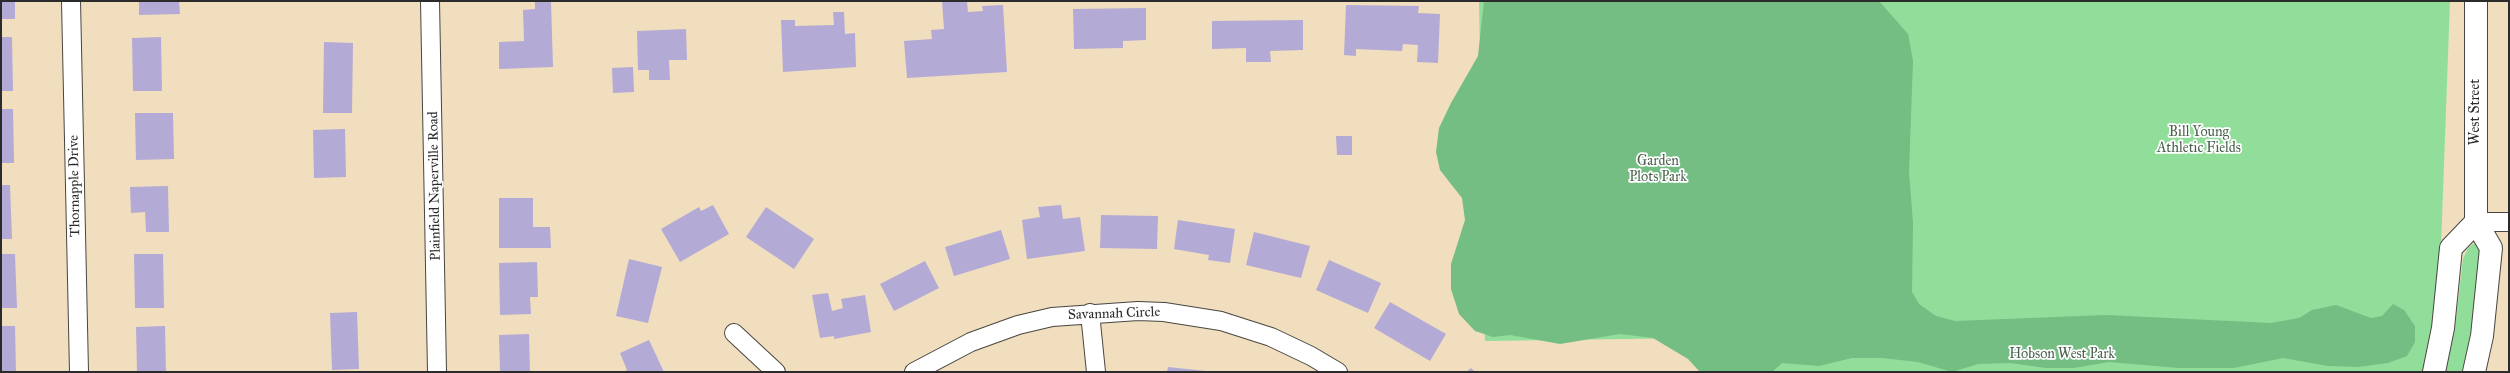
<!DOCTYPE html>
<style>
body{margin:0}
#map{position:relative;width:2510px;height:373px;overflow:hidden;background:#f0debe;font-family:"IM FELL Great Primer",serif}
canvas{display:block}
.frame{position:absolute;inset:0;border:2px solid #2b2b2b;pointer-events:none}
</style>
<div id="map">
<canvas width="2510" height="373"></canvas>
<div class="frame"></div>
</div>
<script>
const g = document.querySelector('canvas').getContext('2d');
g.lineJoin = 'round';
function paint(path, color) { g.fillStyle = color; g.fill(path, 'evenodd'); }
const toPath = rows => new Path2D(rows.map(r => 'M' + r).join(''));
function trace(path, color, width, dash) { g.strokeStyle = color; g.lineWidth = width; g.lineCap = dash ? 'butt' : 'round'; g.setLineDash(dash || []); g.stroke(path); }
function drawText(font, color, halo, rows, align = 'center') {
  g.font = font + ' "IM FELL Great Primer",serif'; g.lineWidth = 3.5; g.setLineDash([]); g.textBaseline = 'middle'; g.strokeStyle = halo; g.fillStyle = color; for (const [text, x, y, turn = 0] of rows) {
    g.save(); g.translate(x, y); g.rotate((+turn || 0) * Math.PI / 180); g.textAlign = isNaN(turn) ? turn : align; if (halo) g.strokeText(text, 0, 0); g.fillText(text, 0, 0); g.restore();
  }
}
paint(toPath([
 [1479,1,2450,1,2440,273,2430,346,2422,372,1766,372,1765,337,1485,341],
 [2478,240,2480,241,2475,309,2466,358,2462,372,2445,372,2455,327,2463,259,2468,248]
]), '#91de9b');
paint(toPath([
 [1484,1,1879,1,1908,34,1913,61,1909,172,1913,223,1912,292,1919,304,1936,316,1955,321,2106,315,2271,323,2299,318,2312,310,2336,305,2371,318,2382,316,2393,304,2404,310,2415,326,2415,342,2407,356,2388,363,2358,367,2328,366,2283,358,2234,368,2178,368,2109,362,2074,368,2046,368,2010,363,1978,364,1952,372,1918,362,1882,358,1852,358,1819,366,1782,363,1772,372,1700,372,1688,359,1653,338,1620,334,1560,344,1510,335,1493,337,1475,331,1459,314,1451,289,1451,264,1465,220,1462,198,1440,170,1436,152,1439,128,1451,103,1478,56]
]), '#74bd83');
paint(toPath([
 [1,1,15,1,15,19,1,19],
 [139,1,179,1,180,14,139,15],
 [535,1,551,1,553,67,499,69,499,42,524,41,523,10,535,9],
 [942,1,967,1,968,12,983,11,982,6,1003,5,1007,72,907,78,904,41,932,39,931,30,944,29],
 [1346,5,1419,6,1418,13,1440,14,1438,63,1417,62,1418,45,1403,44,1402,51,1356,49,1356,56,1344,55],
 [1146,8,1146,40,1123,41,1123,48,1074,49,1073,9],
 [833,12,844,12,845,34,855,33,856,67,783,72,781,20,795,20,795,26,834,25],
 [1303,20,1303,50,1270,51,1271,62,1246,62,1246,48,1212,49,1212,21],
 [686,29,687,60,669,60,670,80,649,80,649,70,638,70,637,31],
 [1,37,12,37,13,91,1,91],
 [161,37,162,91,133,91,132,38],
 [324,42,353,43,352,113,323,113],
 [633,67,634,92,613,93,612,68],
 [1,109,13,109,14,163,1,163],
 [135,113,173,113,174,159,136,160],
 [345,129,346,177,314,178,313,130],
 [1336,136,1352,136,1352,155,1337,155],
 [1,185,10,185,12,239,1,239],
 [168,186,169,232,146,232,145,212,131,213,130,187],
 [499,198,533,198,533,227,550,227,551,248,499,248],
 [713,205,729,234,680,262,661,229,699,207,701,211],
 [1061,205,1063,219,1080,217,1085,251,1027,259,1022,220,1040,217,1038,207],
 [766,207,814,239,794,269,746,237],
 [1101,215,1158,216,1157,249,1100,248],
 [1178,220,1235,229,1230,263,1208,260,1209,255,1174,249],
 [1001,230,1010,259,954,276,945,247],
 [1254,232,1310,246,1301,278,1246,265],
 [1,254,15,254,17,308,1,308],
 [134,254,163,254,164,308,135,308],
 [629,259,662,267,648,323,616,316],
 [1329,260,1381,283,1368,313,1316,290],
 [925,261,939,288,894,311,880,284],
 [537,262,538,297,530,297,531,314,500,315,499,263],
 [828,293,832,311,843,308,841,299,865,295,871,332,834,339,834,336,820,338,812,295],
 [1390,302,1446,334,1430,361,1374,328],
 [357,312,359,369,332,370,330,313],
 [1,326,15,326,16,372,1,372],
 [165,326,166,372,137,372,136,327],
 [529,334,530,372,500,372,499,335],
 [649,340,664,372,623,372,627,370,620,353],
 [1168,367,1206,371,1206,372,1167,372],
 [1471,368,1475,372,1466,372]
]), '#b4aad6');
const street = toPath([
 [71,1,79,372],
 [430,1,437,372],
 [2476,222,2509,222],
 [1090,313,1096,372],
 [734,333,776,372],
 [914,372,971,342,1018,325,1052,317,1138,311,1164,312,1221,321,1271,337,1311,356,1338,372]
]);
const secondary = toPath([
 [2434,372,2443,328,2451,248,2476,222],
 [2474,372,2482,336,2491,248,2476,222,2476,1]
]);
trace(street, '#494641', 20);
trace(secondary, '#494641', 24);
trace(street, '#fff', 18);
trace(secondary, '#fff', 22);
drawText('14px', '#2b2b2b', '#fff', [
 ["West Street",2476,112,-90],
 ["Thornapple Drive",75,186,-91],
 ["Plainfield Naperville Road",435,186,-91],
 ["Savannah Circle",1114,314,-2]
]);
drawText('14px', '#4a614d', '#fff', [
 ["Bill Young",2199,133],
 ["Athletic Fields",2199,149],
 ["Garden",1658,162],
 ["Plots Park",1658,178],
 ["Hobson West Park",2062,355]
]);
</script>
